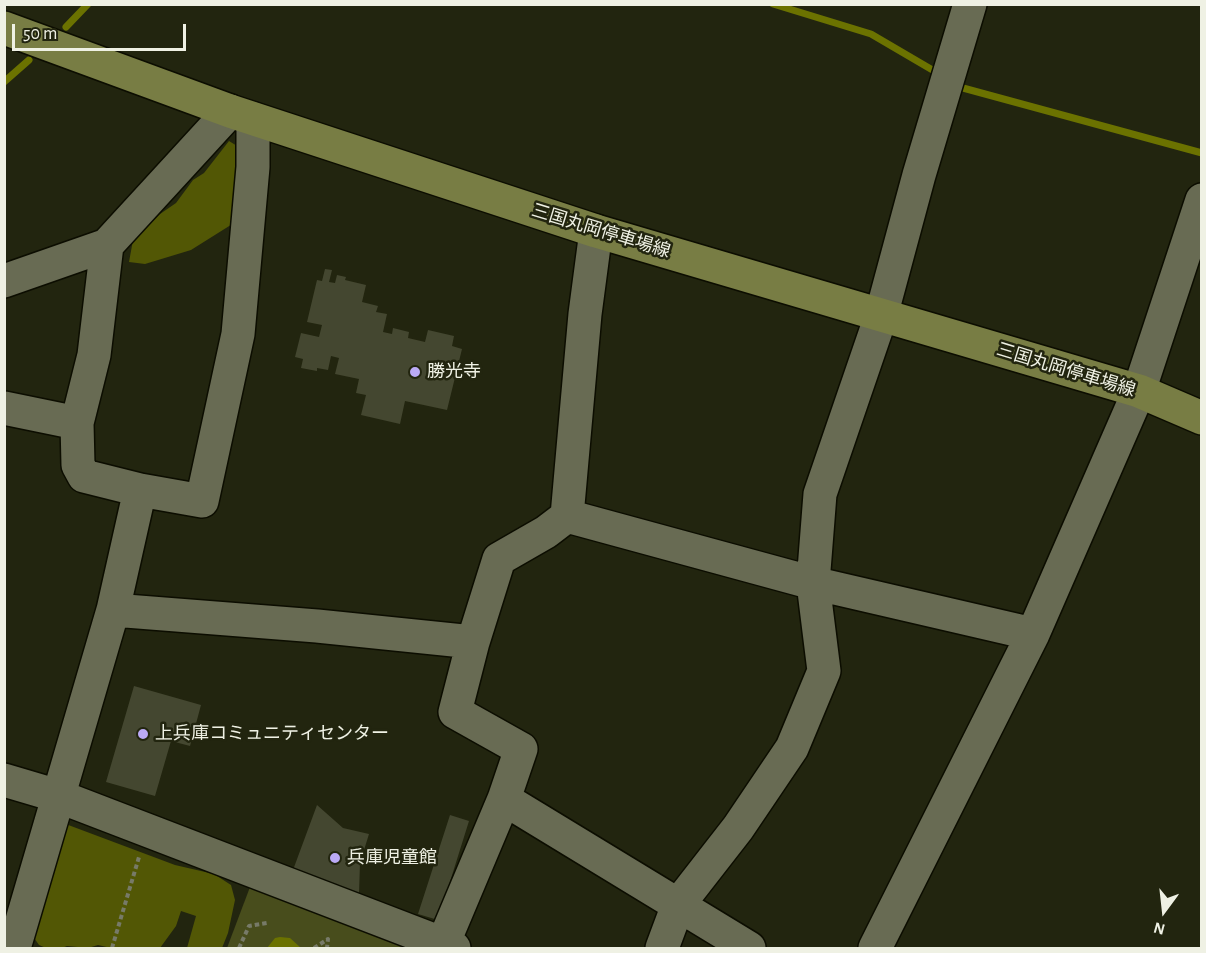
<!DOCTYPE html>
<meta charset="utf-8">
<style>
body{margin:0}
#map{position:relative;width:1206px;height:953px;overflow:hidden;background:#22250f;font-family:"Alegreya Sans",sans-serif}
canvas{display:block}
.frame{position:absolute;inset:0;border:6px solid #eff1e4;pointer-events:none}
.north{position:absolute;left:1134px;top:881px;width:60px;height:60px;-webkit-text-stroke:4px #22250f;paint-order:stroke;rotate:195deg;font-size:16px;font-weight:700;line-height:24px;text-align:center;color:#eff1e4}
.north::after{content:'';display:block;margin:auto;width:21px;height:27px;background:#eff1e4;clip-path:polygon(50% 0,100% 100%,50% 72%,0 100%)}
.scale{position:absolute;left:12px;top:24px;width:174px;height:27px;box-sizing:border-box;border:3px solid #eff1e4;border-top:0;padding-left:8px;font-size:18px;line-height:21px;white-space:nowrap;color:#eff1e4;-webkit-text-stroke:4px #22250f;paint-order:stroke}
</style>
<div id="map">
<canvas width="1206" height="953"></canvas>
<div class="frame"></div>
<div class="north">N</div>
<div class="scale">50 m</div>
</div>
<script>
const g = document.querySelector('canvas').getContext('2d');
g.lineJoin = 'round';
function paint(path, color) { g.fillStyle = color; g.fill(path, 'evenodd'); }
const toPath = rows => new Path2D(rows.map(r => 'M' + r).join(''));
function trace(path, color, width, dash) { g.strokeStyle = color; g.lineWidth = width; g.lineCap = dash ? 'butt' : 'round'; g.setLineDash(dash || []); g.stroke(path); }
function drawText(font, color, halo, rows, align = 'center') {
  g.font = font + ' "Alegreya Sans","Noto Sans JP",sans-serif'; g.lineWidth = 5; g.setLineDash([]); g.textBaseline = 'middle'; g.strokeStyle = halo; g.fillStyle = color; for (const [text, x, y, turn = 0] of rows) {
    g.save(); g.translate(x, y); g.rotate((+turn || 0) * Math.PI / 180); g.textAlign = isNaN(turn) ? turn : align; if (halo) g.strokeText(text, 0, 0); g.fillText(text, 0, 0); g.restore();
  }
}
paint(toPath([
 [250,887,419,948,227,948]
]), '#484d1c');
paint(toPath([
 [229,141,242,149,234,223,191,250,145,264,129,262,133,240,160,214,176,203,193,180,204,173],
 [63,823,175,865,214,874,231,885,235,900,228,933,222,948,187,948,196,916,181,911,176,926,160,948,111,948,98,945,88,948,67,946,62,948,46,948,39,945,30,932]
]), '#525705');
paint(toPath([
 [280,937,290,938,301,948,267,948,275,938]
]), '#6b7200');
trace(toPath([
 [773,4,871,34,941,75],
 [66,27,88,4],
 [4,82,29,60],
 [956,83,963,88,1202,153]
]), '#6b7200', 7);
paint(toPath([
 [325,269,332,270,329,282,335,283,337,275,346,277,345,280,366,285,362,302,378,306,376,312,387,314,383,332,392,334,393,328,409,332,408,338,425,342,428,330,454,336,452,346,462,349,447,410,405,401,400,424,361,415,366,395,356,393,359,379,335,374,339,358,331,356,328,370,317,368,317,371,301,368,303,359,295,357,301,333,319,337,322,325,307,322,317,280,322,281],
 [134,686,201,705,190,746,171,741,155,796,106,782],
 [317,805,343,828,369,834,360,863,359,894,293,870],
 [450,815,469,821,438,920,418,914]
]), '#444730');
const minor = toPath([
 [4,281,107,245,230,111],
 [4,408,77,423,78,465,84,476,140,490,202,501,238,334,253,167,253,119],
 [77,423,94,355,107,245],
 [567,516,813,583,1033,634],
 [113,610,140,490],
 [4,780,58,796,454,948],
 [504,799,749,948],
 [443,944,504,799,521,749,455,712,473,642,499,559,546,532,567,516,585,314,596,231],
 [14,948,113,610,317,626,473,642],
 [662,948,678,905,738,828,792,748,824,671,813,583,820,494,881,316,919,175,970,4],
 [875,948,1033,634,1139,391,1202,200]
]);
const major = toPath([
 [4,28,230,111,596,231,1139,391,1202,418]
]);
trace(minor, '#0c0d00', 36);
trace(major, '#0c0d00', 36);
trace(toPath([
 [112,948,139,857],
 [239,948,249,926,267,923],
 [314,948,328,939,327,948]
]), '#777a68', 4, [4.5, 3]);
trace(minor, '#686b53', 33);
trace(major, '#787d44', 33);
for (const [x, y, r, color] of [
 [415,372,6,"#bbaaf6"],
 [143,734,6,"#bbaaf6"],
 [335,858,6,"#bbaaf6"]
]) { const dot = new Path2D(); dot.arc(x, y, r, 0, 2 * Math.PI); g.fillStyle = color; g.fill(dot); trace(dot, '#22250f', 2); }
drawText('18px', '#eff1e4', '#22250f', [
 ["三国丸岡停車場線",601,231,17],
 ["三国丸岡停車場線",1066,370,17]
]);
drawText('18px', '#eff1e4', '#22250f', [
 ["勝光寺",427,372],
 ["上兵庫コミュニティセンター",155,734],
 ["兵庫児童館",347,858]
], 'left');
</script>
